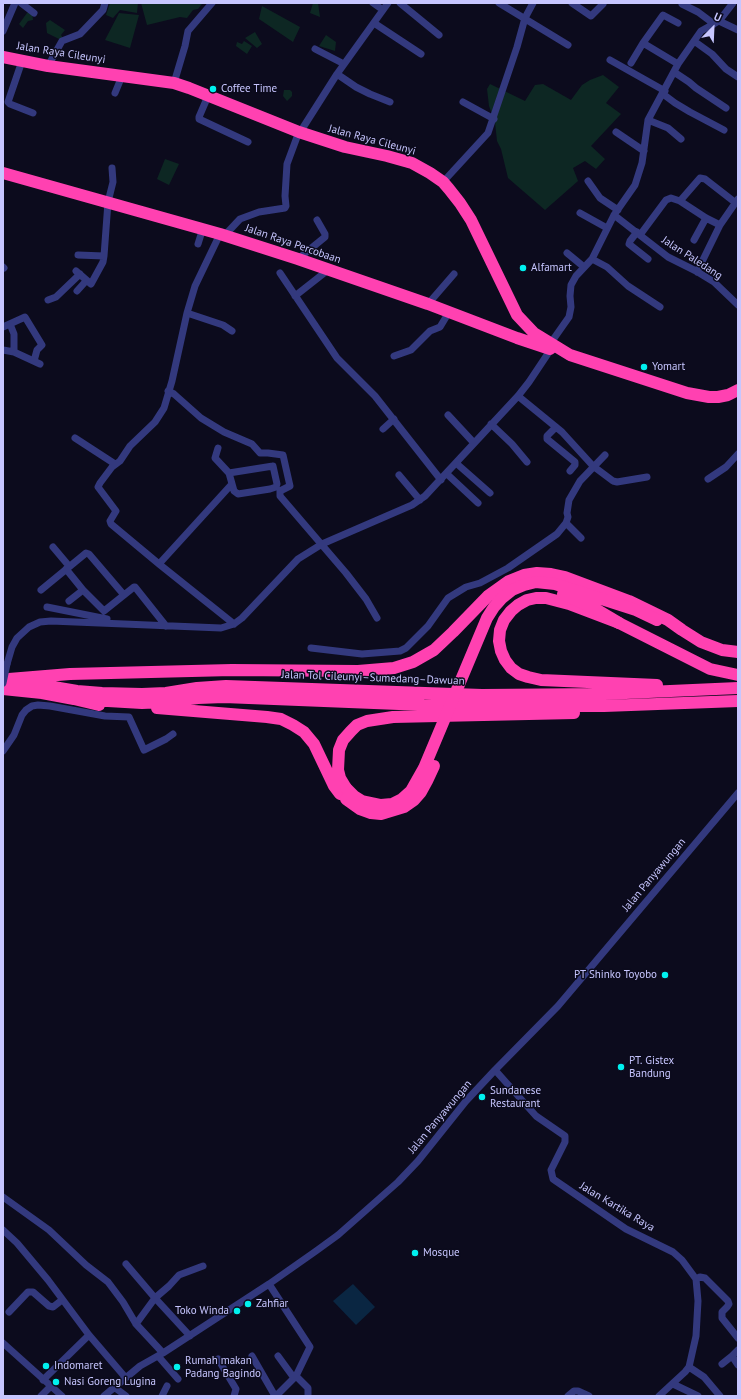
<!DOCTYPE html>
<meta charset="utf-8">
<style>
body{margin:0}
#map{position:relative;width:741px;height:1399px;overflow:hidden;background:#0c0b1d;font-family:"PT Sans",sans-serif}
canvas{display:block}
.frame{position:absolute;inset:0;border:4px solid #c7c6ff;pointer-events:none}
.north{position:absolute;left:693px;top:8px;width:40px;height:40px;-webkit-text-stroke:3px #0c0b1d;paint-order:stroke;rotate:24deg;font-size:11px;font-weight:700;line-height:16px;text-align:center;color:#c7c6ff}
.north::after{content:'';display:block;margin:auto;width:14px;height:18px;background:#c7c6ff;clip-path:polygon(50% 0,100% 100%,50% 72%,0 100%)}
</style>
<div id="map">
<canvas width="741" height="1399"></canvas>
<div class="frame"></div>
<div class="north">U</div>
</div>
<script>
const g = document.querySelector('canvas').getContext('2d');
g.lineJoin = 'round';
function paint(path, color) { g.fillStyle = color; g.fill(path, 'evenodd'); }
const toPath = rows => new Path2D(rows.map(r => 'M' + r).join(''));
function trace(path, color, width, dash) { g.strokeStyle = color; g.lineWidth = width; g.lineCap = dash ? 'butt' : 'round'; g.setLineDash(dash || []); g.stroke(path); }
function drawText(font, color, halo, rows, align = 'center') {
  g.font = font + ' "PT Sans",sans-serif'; g.lineWidth = 3; g.setLineDash([]); g.textBaseline = 'middle'; g.strokeStyle = halo; g.fillStyle = color; for (const [text, x, y, turn = 0] of rows) {
    g.save(); g.translate(x, y); g.rotate((+turn || 0) * Math.PI / 180); g.textAlign = isNaN(turn) ? turn : align; if (halo) g.strokeText(text, 0, 0); g.fillText(text, 0, 0); g.restore();
  }
}
paint(toPath([
 [110,3,138,3,137,13,120,10,113,18,106,15],
 [141,3,201,3,202,4,198,9,193,10,187,18,180,17,147,25],
 [313,3,318,3,320,17,310,13],
 [262,6,300,27,293,42,259,19],
 [32,12,33,20,28,21,23,28,19,24,27,13],
 [119,13,139,15,130,48,105,40],
 [50,20,65,30,61,35,63,38,61,40,47,33,46,23],
 [255,32,262,44,257,48,245,38],
 [326,35,336,42,335,51,319,46],
 [244,41,252,46,247,54,236,46,237,42,242,44],
 [603,75,619,87,606,103,621,114,591,146,605,159,596,169,585,161,573,168,578,181,545,210,508,178,501,149,497,141,495,122,489,106,487,89,490,84,525,101,535,85,543,84,571,100,582,85,590,80],
 [284,90,290,90,292,92,292,96,287,101,283,96],
 [165,159,179,164,169,185,157,179]
]), '#0d2723');
paint(toPath([
 [353,1284,375,1307,356,1325,333,1301]
]), '#0a2642');
trace(toPath([
 [21,3,34,13],
 [373,3,383,10],
 [400,3,439,35],
 [499,3,568,45],
 [572,3,591,16,603,4],
 [682,4,698,12,714,24],
 [719,21,738,30],
 [374,23,421,54],
 [678,23,663,15,643,43,678,64],
 [3,31,15,3],
 [694,41,712,54,726,69,738,77],
 [315,49,344,64],
 [610,60,665,91],
 [22,61,8,102,10,104,33,113],
 [631,63,643,43],
 [48,66,62,41,80,34,103,10,105,3],
 [674,72,689,82,696,88,726,108],
 [337,74,356,87,370,94,390,102],
 [174,83,185,46,188,31,212,3],
 [115,93,122,76],
 [663,94,675,103,690,112,724,130],
 [208,96,199,117,199,119,248,142],
 [463,102,494,119],
 [648,120,668,128,681,139],
 [616,132,644,151],
 [588,181,600,198,618,210],
 [443,182,488,133,517,47,525,18,533,3],
 [680,201,706,218,720,225],
 [580,213,607,228],
 [614,215,668,257,696,271,714,282,738,305],
 [637,232,630,241,629,244,648,259],
 [220,234,195,286,187,313,223,325,232,331],
 [225,235,240,219,259,212,285,208,286,206,285,196,287,164,297,137,337,74,388,3],
 [640,235,666,200,671,198,680,201,700,178,705,179,732,200],
 [694,240,706,218],
 [198,244,203,228],
 [567,253,584,267],
 [78,255,104,256],
 [298,259,325,237,325,234,317,220],
 [592,259,607,267,628,286,660,307],
 [3,267,4,268],
 [76,271,91,284,103,262,104,256,108,202,113,182,112,168],
 [697,272,720,225,738,199],
 [280,273,337,358,375,396,441,480],
 [77,291,86,281],
 [295,296,328,270],
 [48,300,56,297,80,274],
 [428,304,454,274],
 [187,313,172,381,164,408,155,422,130,446,120,461,112,467,100,483,98,487,116,511,110,521,111,524,159,564,234,624],
 [3,327,25,317,42,345,37,350,34,361],
 [550,344,569,317,571,307,570,296,571,285,576,276,592,259,614,215,635,185,642,163,648,120,678,64,701,31,719,21,733,3],
 [3,350,14,352,14,334,10,324],
 [14,352,40,364],
 [394,356,411,350,430,331,440,327,449,312],
 [168,391,174,394,201,418,224,432,252,444,260,453,268,453,283,455,290,486,280,491,280,496,346,573,366,599,377,618],
 [518,396,562,432,593,466,613,481,617,482,647,477],
 [448,415,474,443],
 [491,424,512,444,527,462],
 [556,427,547,436,547,439,575,462,575,465,570,471],
 [383,429,394,419],
 [75,438,115,464],
 [218,448,215,458,229,473],
 [456,463,490,493],
 [273,466,277,484,276,487,270,489,238,494,234,491,229,473,273,466],
 [447,474,478,503],
 [399,475,420,500],
 [708,479,726,467,738,454],
 [581,538,566,523,568,517,567,513,569,500,580,481,605,455],
 [53,547,69,566],
 [159,564,231,485],
 [66,569,83,590,104,611,134,587,135,587,166,626],
 [41,590,86,553,89,554,124,595],
 [69,601,83,590],
 [47,607,107,619],
 [311,648,362,654,400,651,406,648,428,626,448,598,466,587,480,583,508,568,557,534,566,523],
 [7,664,12,647,17,638,29,627,40,622,51,621,221,628,234,624,242,618,298,559,322,544,412,505,425,496,518,396,529,382,551,349],
 [3,751,14,735,22,715,26,710,32,706,38,705,50,706,105,716,129,717,144,750,166,739,173,734],
 [495,1070,536,1116,565,1136,565,1142,551,1170,553,1179,626,1229,673,1252,682,1260,696,1279,698,1301,696,1336,689,1367,685,1372,659,1396],
 [3,1197,49,1230,86,1265,108,1282,123,1302,136,1324,163,1353],
 [3,1230,17,1243,48,1280,89,1335,125,1377],
 [126,1264,155,1298,190,1336],
 [696,1279,700,1277,705,1278,728,1301,729,1304,727,1307,722,1312,722,1318,738,1338],
 [269,1284,310,1347,296,1376,276,1396],
 [9,1312,28,1292,33,1292,49,1306,53,1307,62,1300],
 [136,1324,155,1298,169,1286,179,1275,203,1266],
 [3,1343,62,1396],
 [738,1350,732,1356,738,1365],
 [158,1356,178,1379],
 [252,1356,275,1396],
 [278,1356,294,1378],
 [218,1359,236,1389,234,1396],
 [722,1364,732,1356],
 [689,1367,704,1377,720,1396],
 [296,1376,308,1388,308,1396],
 [43,1380,89,1335],
 [673,1384,698,1396],
 [114,1387,126,1396],
 [41,1396,50,1387],
 [104,1396,140,1366,163,1353,269,1284,316,1251,338,1235,398,1182,418,1161,466,1101,495,1070,558,1006,738,793],
 [162,1396,167,1386],
 [568,1396,574,1391,578,1391,589,1396]
]), '#33397e', 7);
trace(toPath([
 [3,57,48,66,174,83,189,88,299,132,345,147,387,156,412,163,430,173,443,182,449,189,460,203,471,220,517,315,534,333,570,355,687,393,709,397,718,397,728,395,738,390],
 [3,173,220,234,298,259,428,304,517,338,550,349],
 [9,679,70,674,232,670,358,671,394,668,413,662,434,650,453,632,488,596,509,581,524,575,537,573,551,574,565,577,629,601,668,620,682,630,701,642,722,650,738,652],
 [24,682,77,691,102,693,142,694,166,693,197,688,226,686,482,695,603,694,738,688],
 [657,685,541,680,528,677,519,674,511,668,505,660,501,651,499,641,500,630,504,620,511,611,518,605,527,600,536,598,546,598,569,604,619,623,710,669,738,675],
 [3,689,42,693,74,699,99,705],
 [91,700,142,703,165,702,198,698,224,697,424,705,604,706,738,701],
 [157,708,267,717,281,719,293,725,304,732,314,744,334,786,340,794],
 [346,788,340,778,338,770,339,750,343,740,351,731,357,725,367,721,393,717,574,713]
]), '#ff41b1', 12);
trace(toPath([
 [3,683,7,664]
]), '#33397e', 7);
trace(toPath([
 [563,594,592,607,619,623],
 [346,788,354,796,362,801,381,805,392,804,402,799,411,791,424,768,487,618,494,607,502,598,512,590,524,585,536,582,555,584,636,610,657,620],
 [346,799,360,809,371,813,381,814,404,807,414,800,421,792,427,781,434,766]
]), '#ff41b1', 12);
for (const [x, y, r, color] of [
 [213,89,4,"#00f1ef"],
 [523,268,4,"#00f1ef"],
 [644,367,4,"#00f1ef"],
 [665,975,4,"#00f1ef"],
 [621,1067,4,"#00f1ef"],
 [482,1097,4,"#00f1ef"],
 [415,1253,4,"#00f1ef"],
 [248,1304,4,"#00f1ef"],
 [237,1311,4,"#00f1ef"],
 [46,1366,4,"#00f1ef"],
 [177,1367,4,"#00f1ef"],
 [56,1382,4,"#00f1ef"]
]) { const dot = new Path2D(); dot.arc(x, y, r, 0, 2 * Math.PI); g.fillStyle = color; g.fill(dot); trace(dot, '#0c0b1d', 1.5); }
drawText('11px', '#c7c6ff', '#0c0b1d', [
 ["Jalan Raya Cileunyi",61,53,9],
 ["Jalan Raya Cileunyi",372,140,15],
 ["Jalan Raya Percobaan",293,244,19],
 ["Jalan Paledang",692,258,33],
 ["Jalan Tol Cileunyi–Sumedang–Dawuan",373,678,2],
 ["Jalan Panyawungan",654,875,-50],
 ["Jalan Panyawungan",440,1117,-50],
 ["Jalan Kartika Raya",617,1207,31]
]);
drawText('11px', '#c7c6ff', '#0c0b1d', [
 ["Coffee Time",221,89],
 ["Alfamart",531,268],
 ["Yomart",652,367],
 ["PT Shinko Toyobo",657,975,"right"],
 ["PT. Gistex",629,1061],
 ["Bandung",629,1074],
 ["Sundanese",490,1091],
 ["Restaurant",490,1104],
 ["Mosque",423,1253],
 ["Zahfiar",256,1304],
 ["Toko Winda",229,1311,"right"],
 ["Rumah makan",185,1361],
 ["Padang Bagindo",185,1374],
 ["Indomaret",54,1366],
 ["Nasi Goreng Lugina",64,1382]
], 'left');
</script>
